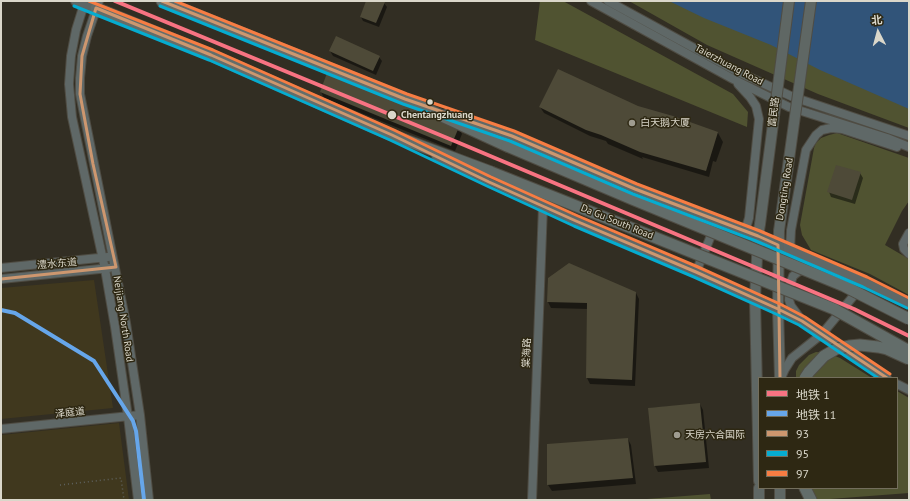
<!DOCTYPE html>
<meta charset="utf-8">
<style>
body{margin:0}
#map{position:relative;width:910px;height:501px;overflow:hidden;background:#322e23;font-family:"PT Sans","Noto Sans SC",sans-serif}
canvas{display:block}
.frame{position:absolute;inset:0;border:2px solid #dad7ca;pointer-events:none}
.legend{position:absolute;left:758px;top:377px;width:140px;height:112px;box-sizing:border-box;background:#2e2813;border:1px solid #736e5c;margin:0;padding:5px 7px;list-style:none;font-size:12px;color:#dad7ca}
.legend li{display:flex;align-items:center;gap:8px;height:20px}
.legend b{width:20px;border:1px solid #736e5c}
.north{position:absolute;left:858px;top:12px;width:40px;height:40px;-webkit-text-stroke:3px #2e2813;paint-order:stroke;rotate:354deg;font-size:11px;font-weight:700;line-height:16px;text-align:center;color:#dad7ca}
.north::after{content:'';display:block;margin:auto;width:14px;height:18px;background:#dad7ca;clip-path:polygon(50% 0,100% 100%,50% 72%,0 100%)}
</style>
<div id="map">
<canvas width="910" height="501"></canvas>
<div class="frame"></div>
<ul class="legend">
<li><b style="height:5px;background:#f87382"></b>地铁 1</li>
<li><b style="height:5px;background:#66a6ea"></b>地铁 11</li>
<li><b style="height:5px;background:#cd976f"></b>93</li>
<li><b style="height:5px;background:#06acd0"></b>95</li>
<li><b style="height:5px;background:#f77d43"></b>97</li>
</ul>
<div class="north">北</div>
</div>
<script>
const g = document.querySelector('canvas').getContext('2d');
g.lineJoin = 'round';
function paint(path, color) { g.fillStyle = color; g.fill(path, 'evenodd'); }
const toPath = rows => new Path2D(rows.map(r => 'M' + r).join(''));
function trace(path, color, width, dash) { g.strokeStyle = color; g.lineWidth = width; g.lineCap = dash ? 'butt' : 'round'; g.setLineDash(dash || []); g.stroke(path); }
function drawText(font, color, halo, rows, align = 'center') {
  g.font = font + ' "PT Sans","Noto Sans SC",sans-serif'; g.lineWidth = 3; g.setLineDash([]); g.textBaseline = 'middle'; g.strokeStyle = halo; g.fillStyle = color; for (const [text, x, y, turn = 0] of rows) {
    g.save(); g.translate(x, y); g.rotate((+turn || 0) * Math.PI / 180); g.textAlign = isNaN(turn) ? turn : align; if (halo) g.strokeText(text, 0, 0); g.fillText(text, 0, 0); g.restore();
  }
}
paint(toPath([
 [94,280,113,408,1,419,1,288],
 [119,423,129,500,1,500,1,435]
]), '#40381e');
paint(toPath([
 [540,1,563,1,733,94,748,112,747,127,535,40],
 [629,1,909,1,909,128,818,94,707,45],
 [837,133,909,158,909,201,902,211,885,245,909,259,909,295,870,274,811,250,802,235,800,225,814,148,816,143,821,138,829,135],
 [816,352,828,353,840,358,872,378,796,378,796,371,799,365,809,355],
 [897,391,909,398,909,493,817,500,813,496,810,488,897,488],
 [710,494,711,500,634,500]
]), '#505331');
paint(toPath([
 [669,1,909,1,909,109,820,70,771,45,704,18]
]), '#315479');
paint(toPath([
 [367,1,380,1,384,3,387,7,379,27,363,21,361,17],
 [330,51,379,57,382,61,376,75,333,56],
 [321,92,459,128,462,134,455,151,324,98],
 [540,107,637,107,673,117,718,133,723,142,716,162,713,161,709,177,642,157,643,159,608,144,606,141,590,136,544,113],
 [860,173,863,178,855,204,831,197,829,192],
 [548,278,636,293,639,299,635,386,590,384,587,378,588,309,551,308,548,302],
 [700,404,703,410,709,468,658,472,655,466,650,408],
 [628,439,631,445,636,484,552,491,548,485,548,445]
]), '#0007');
paint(toPath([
 [366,1,382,1,385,2,376,23,360,17],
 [336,36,380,56,373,71,329,51],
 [558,69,638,106,673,116,718,132,706,171,640,152,601,135,586,130,539,107],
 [327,73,459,127,451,146,320,92],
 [836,165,861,172,852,200,827,192],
 [569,263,636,292,632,380,586,378,587,303,547,302,548,278],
 [700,403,706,462,654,466,648,408],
 [628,438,633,478,547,485,547,444]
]), '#4e4a38');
const minor = toPath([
 [85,1,76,30,71,56,69,84,72,117,105,269,115,327,128,417,138,500],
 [99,1,87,36,82,56,80,78,80,94,126,323,140,415,149,500],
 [591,1,733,79,789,107,887,138,909,147],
 [608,1,736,71,793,97,909,136],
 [738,84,750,97,756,106,759,119,749,218,745,231],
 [447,113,512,136,635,189,758,236,865,282,909,304],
 [436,156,576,221,696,272,778,309,802,321,887,378],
 [909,233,903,244,904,249,909,254],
 [790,250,791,230,806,150,816,135,822,130,831,128,842,129,897,147],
 [1,268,108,257],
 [696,272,717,221],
 [1,279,109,268],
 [800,318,791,306,789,300,790,285,793,276,798,272,808,267,823,265],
 [781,378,785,369,792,358,822,334,865,282],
 [897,384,909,390],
 [1,429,140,415],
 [532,500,543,206]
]);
const major = toPath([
 [76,1,96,8],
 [779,231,778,309,780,378],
 [759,481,755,299,758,236,760,224],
 [759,488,759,500],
 [780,488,780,500]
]);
const highway = toPath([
 [162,1,405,99,507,146],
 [96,8,211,55,392,135,491,172],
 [805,488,811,500]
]);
trace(minor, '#4f4c43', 10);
trace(major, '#4f4c43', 12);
trace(highway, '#4f4c43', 13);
trace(toPath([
 [60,485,121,478,124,500]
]), '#5f6360', 1.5, [1, 3]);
trace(minor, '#5f6867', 8);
trace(major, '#5f6764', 10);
trace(highway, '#636d6a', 11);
const majorBridge = toPath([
 [760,224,789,1],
 [779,231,811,1]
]);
const highwayBridge = toPath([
 [507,146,632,199,844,286,909,319],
 [491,172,834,309,909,351],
 [805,378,809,372,824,356,836,349,849,346,860,345,878,347,887,349,909,359]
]);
trace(majorBridge, '#4f4c43', 12, []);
trace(highwayBridge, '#4f4c43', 13, []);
trace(majorBridge, '#5f6764', 10);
trace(highwayBridge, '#636d6a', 11);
trace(toPath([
 [162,1,405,99,512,136,635,189,758,236,778,245,780,378],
 [1,279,116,267,93,164,80,94,82,56,96,8,211,55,392,135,489,182,576,221,696,272,778,309,802,321,887,378]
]), '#cd976f', 3);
trace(toPath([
 [74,6,209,60,390,140,487,186,574,226,694,277,776,314,799,325,878,378],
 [160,6,403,104,510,141,633,194,756,241,863,287,907,308]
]), '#06acd0', 3);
trace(toPath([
 [89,1,213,50,394,130,491,177,578,216,698,267,780,304,805,317,890,374],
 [175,1,407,94,514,131,637,184,760,231,867,277,909,298]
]), '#f77d43', 3);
trace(toPath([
 [115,1,457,142,854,309,909,336]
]), '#f87382', 4);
trace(toPath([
 [1,310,15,313,94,361,133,421,136,431,144,500]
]), '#66a6ea', 4);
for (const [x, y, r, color] of [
 [430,102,3.5,"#dad7ca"],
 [392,115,5,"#dad7ca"],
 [632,123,4,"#9f9c90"],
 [677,435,4,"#9f9c90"]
]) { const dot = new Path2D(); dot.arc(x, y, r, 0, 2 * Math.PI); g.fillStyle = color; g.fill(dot); trace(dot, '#2e2813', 1.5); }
drawText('10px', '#dad7ca', '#2e2813', [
 ["Taierzhuang Road",729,65,28],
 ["富民路",774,112,-83],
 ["Dongting Road",785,189,-81],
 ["Da Gu South Road",617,222,22],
 ["澧水东道",57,264,-5],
 ["Neijiang North Road",123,319,81],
 ["棠海路",527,353,-88],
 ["泽庭道",70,413,-6]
]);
drawText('bold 10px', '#dad7ca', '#2e2813', [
 ["Chentangzhuang",401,115]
], 'left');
drawText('10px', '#dad7ca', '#2e2813', [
 ["白天鹅大厦",640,123],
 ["天房六合国际",685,435]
], 'left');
</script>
